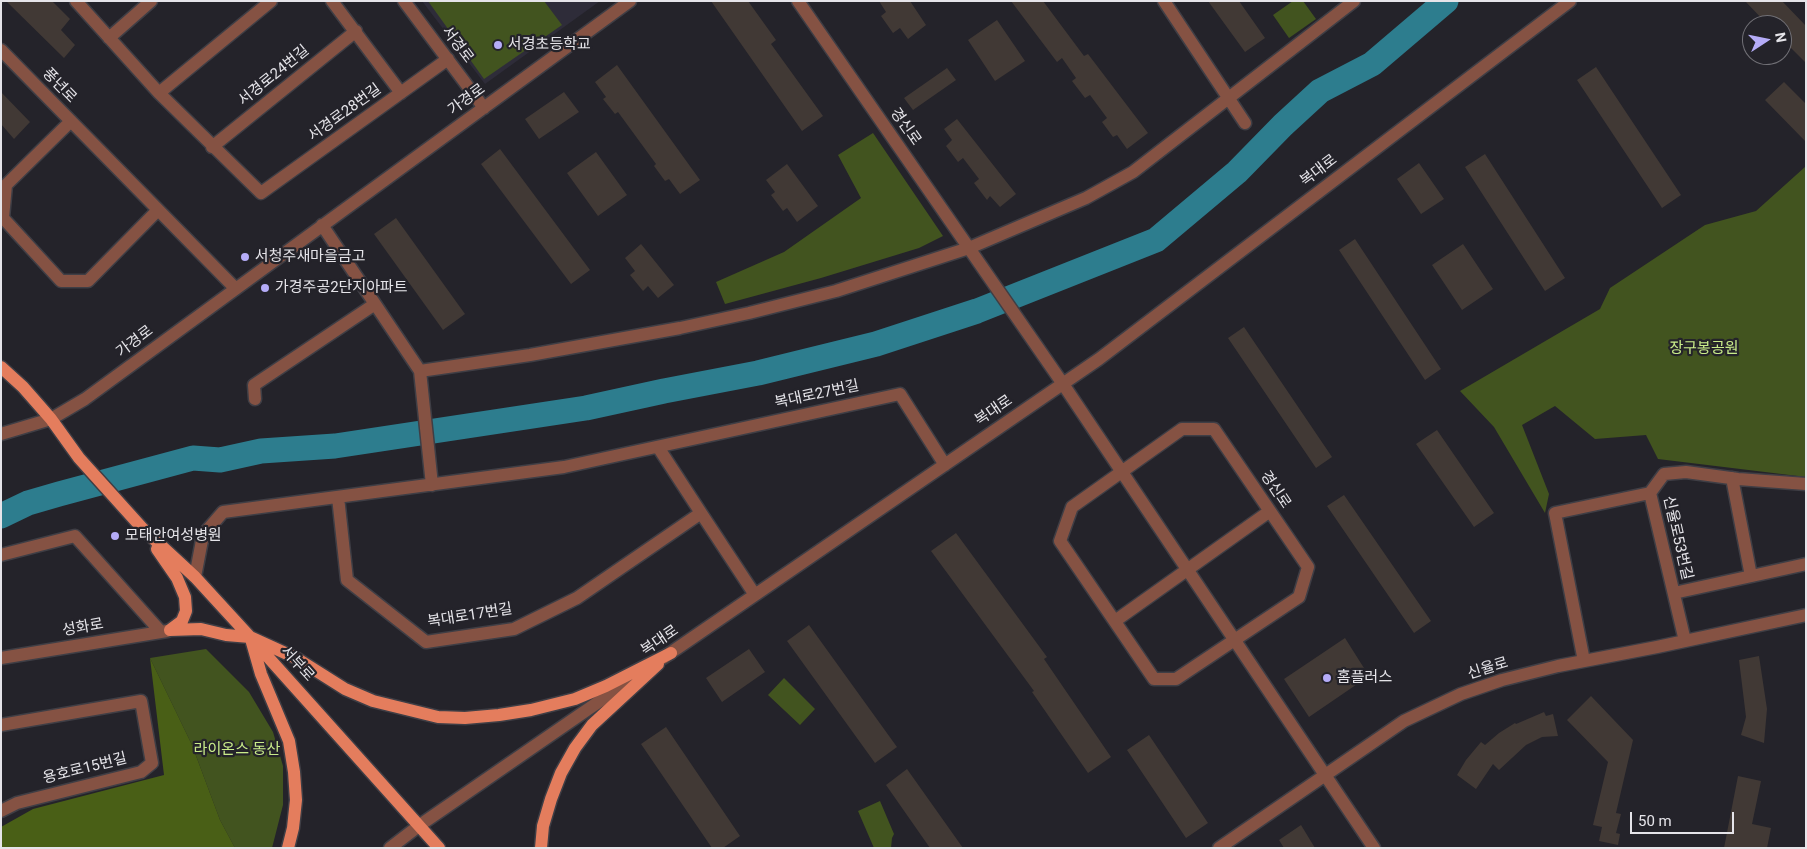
<!DOCTYPE html>
<meta charset="utf-8">
<style>
body{margin:0}
#map{position:relative;width:1807px;height:849px;overflow:hidden;background:#24232a;font-family:Roboto,sans-serif}
canvas{display:block}
.frame{position:absolute;inset:0;border:2px solid #e5e4e9;pointer-events:none}
.north{position:absolute;left:1742px;top:15px;width:50px;height:50px;box-sizing:border-box;background:#24232a;border:1px solid #717076;border-radius:50%;rotate:79deg;font-size:14px;font-weight:700;line-height:20px;text-align:center;color:#e5e4e9}
.north::after{content:'';display:block;margin:auto;width:18px;height:22px;background:#b5acf8;clip-path:polygon(50% 0,100% 100%,50% 72%,0 100%)}
.scale{position:absolute;left:1630px;top:812px;width:104px;height:22px;box-sizing:border-box;border:2px solid #e5e4e9;border-top:0;padding-left:6px;font-size:15px;line-height:18px;white-space:nowrap;color:#e5e4e9;-webkit-text-stroke:4px #24232a;paint-order:stroke}
</style>
<div id="map">
<canvas width="1807" height="849"></canvas>
<div class="frame"></div>
<div class="north">N</div>
<div class="scale">50 m</div>
</div>
<script>
const g = document.querySelector('canvas').getContext('2d');
g.lineJoin = 'round';
function paint(path, color) { g.fillStyle = color; g.fill(path, 'evenodd'); }
const toPath = rows => new Path2D(rows.map(r => 'M' + r).join(''));
function trace(path, color, width, dash) { g.strokeStyle = color; g.lineWidth = width; g.lineCap = dash ? 'butt' : 'round'; g.setLineDash(dash || []); g.stroke(path); }
function drawText(font, color, halo, rows, align = 'center') {
  g.font = font + ' Roboto,"Noto Sans KR",sans-serif'; g.lineWidth = 4.5; g.setLineDash([]); g.textBaseline = 'middle'; g.strokeStyle = halo; g.fillStyle = color; for (const [text, x, y, turn = 0] of rows) {
    g.save(); g.translate(x, y); g.rotate((+turn || 0) * Math.PI / 180); g.textAlign = isNaN(turn) ? turn : align; if (halo) g.strokeText(text, 0, 0); g.fillText(text, 0, 0); g.restore();
  }
}
paint(toPath([
 [422,1,600,1,485,84]
]), '#2e2c39');
paint(toPath([
 [428,1,544,1,562,25,484,79],
 [1293,1,1303,1,1316,19,1289,38,1273,15],
 [873,133,943,236,919,248,821,278,725,304,716,282,784,252,861,198,838,155],
 [1805,167,1806,477,1658,459,1646,435,1595,439,1555,406,1522,425,1549,494,1545,513,1494,427,1460,391,1600,309,1610,288,1705,225,1756,211],
 [206,649,249,692,273,732,283,766,283,805,272,848,235,848,220,820,192,745,150,658],
 [784,678,815,709,800,725,768,695],
 [880,801,894,834,892,838,891,848,874,848,858,811]
]), '#42541f');
paint(toPath([
 [150,658,192,745,220,820,235,848,1,848,1,827,33,809,164,775]
]), '#495f16');
trace(toPath([
 [1,516,28,503,59,494,193,458,220,460,261,451,335,446,586,408,664,391,758,373,876,344,977,311,1156,240,1237,172,1283,125,1320,91,1372,64,1446,1]
]), '#2d7d8e', 25);
paint(toPath([
 [6,1,52,1,70,19,61,30,75,45,64,58],
 [711,1,748,1,776,40,771,44,823,116,802,131],
 [879,1,910,1,926,25,908,39,900,28,893,33,881,16,886,12],
 [1011,1,1043,1,1084,56,1088,54,1148,133,1127,149,1117,135,1113,137,1102,122,1107,118,1090,95,1085,98,1072,81,1076,78,1062,58,1057,62],
 [1208,1,1239,1,1265,38,1245,52],
 [1745,1,1782,1,1806,26,1806,63,1782,39,1782,25,1768,25],
 [997,20,1025,61,995,81,968,40],
 [617,65,700,180,680,194,669,179,665,181,654,166,656,164,618,112,615,114,603,99,606,97,595,82],
 [1596,67,1681,195,1662,208,1577,80],
 [947,68,956,80,913,110,904,98],
 [1784,82,1806,104,1806,142,1765,100],
 [1,92,30,122,14,139,1,124],
 [564,92,579,112,539,139,525,119],
 [957,119,1016,194,1000,207,990,196,987,200,974,183,979,179,963,158,958,162,946,146,952,140,944,129],
 [500,149,590,270,571,284,481,164],
 [596,152,627,195,598,216,567,173],
 [1485,154,1565,278,1545,291,1465,167],
 [1419,163,1444,199,1421,214,1397,179],
 [787,164,818,206,797,222,787,208,783,211,771,195,775,192,766,180],
 [396,218,465,314,443,330,374,234],
 [1355,239,1441,369,1425,380,1339,250],
 [641,244,674,285,658,298,648,286,643,291,630,275,635,271,625,258],
 [1463,244,1493,289,1462,310,1432,265],
 [1244,327,1332,457,1316,468,1228,338],
 [1437,430,1494,513,1474,527,1416,444],
 [1344,495,1431,621,1414,633,1327,506],
 [956,533,1047,657,1044,659,1111,757,1088,773,1032,692,1034,691,931,551],
 [809,625,897,747,875,763,787,641],
 [1345,638,1369,676,1309,717,1284,679],
 [749,649,765,672,722,702,706,678],
 [1759,656,1767,709,1764,743,1741,735,1746,717,1739,660],
 [1591,696,1633,740,1616,813,1621,814,1616,833,1620,834,1618,845,1599,841,1602,827,1593,825,1608,762,1567,720],
 [1544,712,1546,716,1553,714,1558,736,1542,737,1526,745,1499,770,1493,764,1476,789,1457,775,1466,760,1481,742,1485,745,1499,733,1515,723,1516,724],
 [666,727,740,836,723,848,712,848,641,744],
 [1149,735,1208,823,1186,838,1127,750],
 [907,769,963,848,930,848,886,785],
 [1738,776,1761,781,1752,824,1771,828,1767,848,1724,848],
 [1301,825,1315,848,1284,848,1279,840]
]), '#413935');
const minor = toPath([
 [76,1,159,93,261,193,448,59],
 [332,1,401,93],
 [404,1,484,108],
 [798,1,1063,384,1374,848],
 [1164,1,1245,123],
 [109,38,151,1],
 [1,50,235,288],
 [159,93,271,1],
 [71,121,6,185,3,218,61,281,88,281,158,210],
 [212,147,356,31],
 [322,225,420,371,432,485],
 [420,371,530,355,680,328,749,313,836,291,969,248,1086,198,1133,172,1354,1],
 [255,399,254,385,375,304],
 [1182,429,1214,429,1308,567,1299,597,1176,679,1154,679,1060,541,1072,507,1182,429],
 [1,434,51,419,85,399,630,1],
 [1732,478,1751,576],
 [338,497,347,580,426,642,514,629,577,598,701,513,658,447],
 [701,513,755,595],
 [1,555,75,536,161,632],
 [195,577,203,535,223,512,564,467,900,394,945,465],
 [1674,593,1806,564],
 [1115,621,1270,511],
 [1685,641,1650,493,1664,474,1686,472,1738,479,1806,484],
 [1,658,167,631],
 [663,658,1099,359,1570,1],
 [1584,661,1555,513,1650,493],
 [1,725,141,701,152,763,141,772,17,803,1,811],
 [390,848,420,825,642,672],
 [1219,848,1404,721,1461,694,1502,680,1558,666,1657,647,1806,615]
]);
const major = toPath([
 [1,367,23,387,51,419,79,458,124,508,143,529,195,577,250,637,439,848],
 [157,549,177,578,185,597,186,611,182,621,170,630],
 [170,630,201,629,226,635,250,637,296,658,345,689,373,701,438,717,465,718,499,715,531,710,575,699,606,686,671,653],
 [251,639,261,674,289,741,294,772,296,800,293,828,288,848],
 [541,848,543,826,551,799,561,773,575,748,592,725,658,664]
]);
trace(minor, '#3f3e45', 15);
trace(major, '#3f3e45', 15);
trace(minor, '#855243', 12);
trace(major, '#e47d5d', 12);
for (const [x, y, r, color] of [
 [498,45,5,"#b5acf8"],
 [245,257,5,"#b5acf8"],
 [265,288,5,"#b5acf8"],
 [115,536,5,"#b5acf8"],
 [1327,678,5,"#b5acf8"]
]) { const dot = new Path2D(); dot.arc(x, y, r, 0, 2 * Math.PI); g.fillStyle = color; g.fill(dot); trace(dot, '#24232a', 2); }
drawText('15px', '#e5e4e9', '#24232a', [
 ["서경로",457,45,53],
 ["서경로24번길",274,76,-39],
 ["풍년로",59,86,46],
 ["가경로",467,100,-36],
 ["서경로28번길",345,113,-36],
 ["경신로",905,127,55],
 ["복대로",1319,171,-37],
 ["가경로",135,342,-37],
 ["복대로27번길",817,395,-12],
 ["복대로",994,411,-34],
 ["경신로",1275,490,56],
 ["신율로53번길",1677,538,77],
 ["복대로17번길",470,616,-9],
 ["성화로",83,628,-10],
 ["복대로",660,641,-34],
 ["서부로",297,664,48],
 ["신율로",1488,669,-17],
 ["용호로15번길",85,769,-14]
]);
drawText('15px', '#e5e4e9', '#24232a', [
 ["서경초등학교",508,45],
 ["서청주새마을금고",255,257],
 ["가경주공2단지아파트",275,288],
 ["모태안여성병원",125,536],
 ["홈플러스",1337,678]
], 'left');
drawText('15px', '#c9ec8a', '#24232a', [
 ["장구봉공원",1704,349],
 ["라이온스 동산",237,750]
]);
</script>
